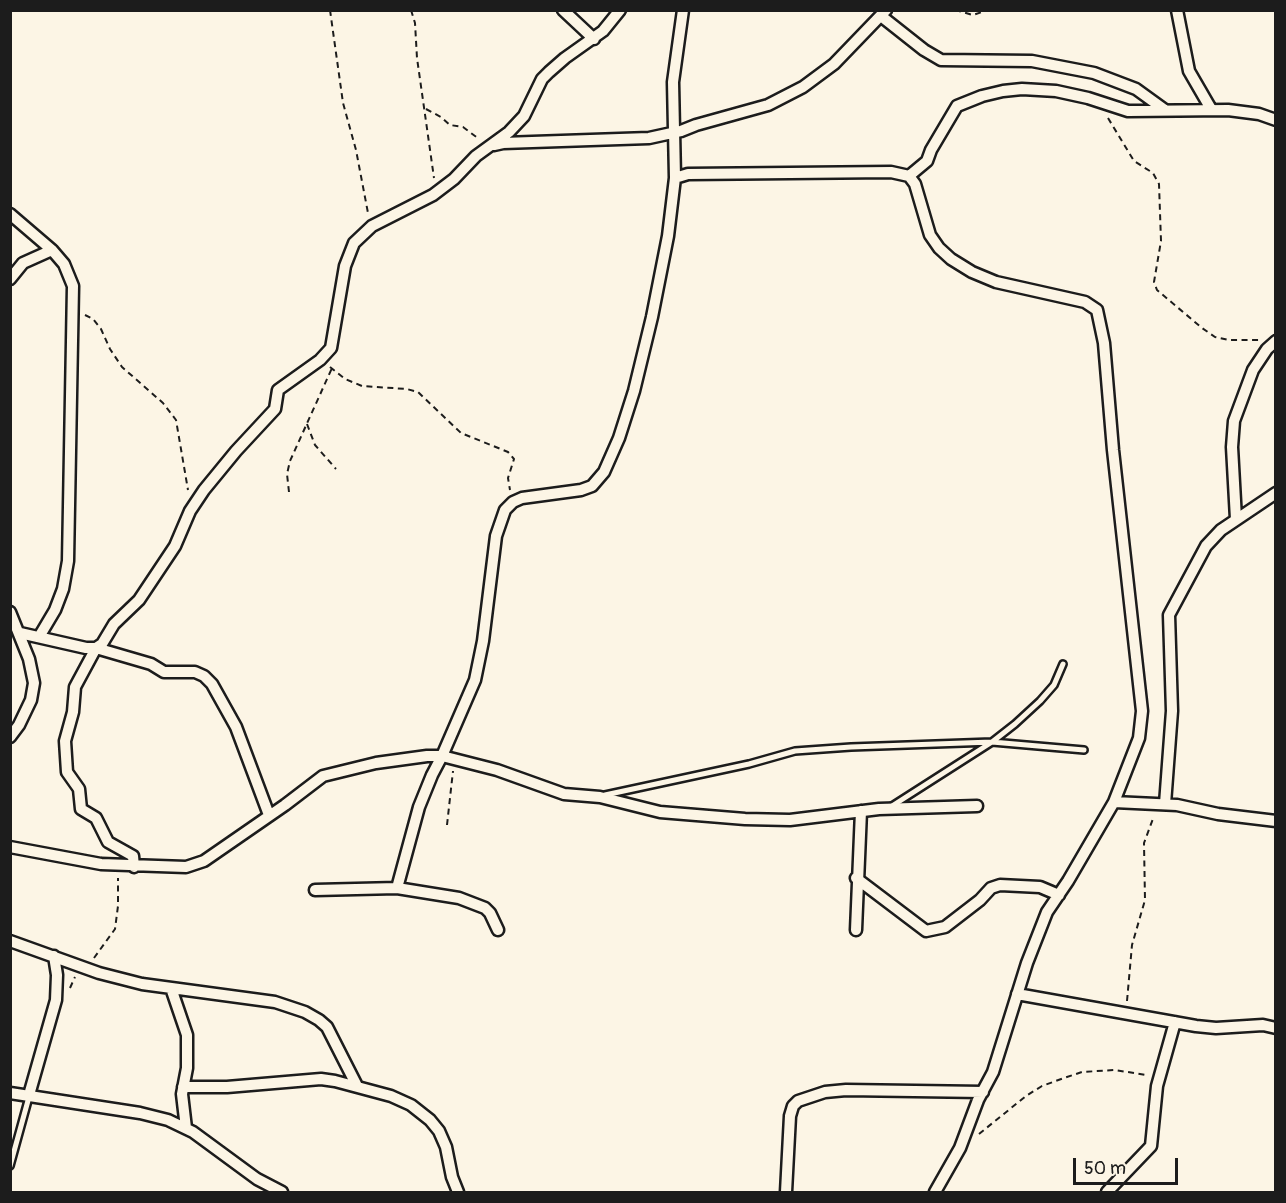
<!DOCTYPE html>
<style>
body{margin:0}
#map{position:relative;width:1286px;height:1203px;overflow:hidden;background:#fcf5e5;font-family:Pangolin,sans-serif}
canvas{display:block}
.frame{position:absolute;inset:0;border:12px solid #1c1c1c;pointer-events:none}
.scale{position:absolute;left:1073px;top:1158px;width:105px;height:27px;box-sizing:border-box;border:3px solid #1c1c1c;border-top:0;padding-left:8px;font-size:18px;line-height:21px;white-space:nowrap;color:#1c1c1c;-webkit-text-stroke:4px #fcf5e5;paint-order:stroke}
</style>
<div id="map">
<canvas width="1286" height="1203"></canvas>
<div class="frame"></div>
<div class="scale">50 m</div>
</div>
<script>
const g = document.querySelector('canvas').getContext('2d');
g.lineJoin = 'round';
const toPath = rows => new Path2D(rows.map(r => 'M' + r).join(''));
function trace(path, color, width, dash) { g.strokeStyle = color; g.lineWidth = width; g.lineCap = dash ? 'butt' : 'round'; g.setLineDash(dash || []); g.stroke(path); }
const service = toPath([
 [605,795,749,764,795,751,851,747,992,742,1084,750],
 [892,806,992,742,1015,724,1040,701,1054,685,1063,664],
 [10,1166,29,1097]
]);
const minor = toPath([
 [563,10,594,39],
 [1177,10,1189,71,1211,109],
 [881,16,924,50,941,60,1032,61,1094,73,1136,89,1165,110],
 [494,145,503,143,649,138,681,131,696,125,768,105,803,87,834,64,886,10],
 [909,176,927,161,931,150,957,106,982,96,1003,91,1022,89,1056,91,1088,98,1128,111,1228,110,1259,114,1276,120],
 [675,178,673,82,683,10],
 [10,214,52,250,64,264,73,286,68,561,63,589,55,610,39,637],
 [10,279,23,263,52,250],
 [1236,519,1232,447,1234,421,1253,370,1267,349,1276,341],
 [10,612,29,659,34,683,31,700,19,725,10,737],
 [20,633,86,648,96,648,102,644,114,624,139,600,175,546,190,511,204,490,236,451,275,409,278,390,320,360,331,348,345,266,354,243,372,226,433,195,454,179,476,156,509,132,524,116,542,79,549,72,565,58,603,31,620,10],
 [1114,802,1177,805,1218,814,1276,821],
 [1165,804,1172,711,1169,615,1206,546,1221,530,1276,493],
 [10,847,101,864,186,867,204,861,285,805,323,776,376,763,427,756,442,756,497,770,564,794,600,797,660,812,745,819,790,820,879,809,977,806],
 [134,867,133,856,108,842,96,818,81,809,79,789,67,772,65,741,73,712,75,687,96,648,151,664,164,672,195,672,204,676,212,684,236,727,269,815],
 [856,878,926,931,945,927,980,900,991,888,1000,885,1040,887,1059,895],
 [397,888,419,807,432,775,442,756,475,680,483,641,496,536,505,510,513,502,522,498,581,490,592,486,604,472,619,438,634,391,652,317,668,236,675,178,688,174,891,172,909,176,915,184,930,235,939,248,951,259,972,272,996,282,1085,302,1097,310,1104,343,1113,450,1142,711,1139,738,1114,802,1068,881,1047,912,1027,963,993,1072,978,1100,960,1148,935,1192],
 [315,890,397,888,459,898,485,908,490,913,498,930],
 [856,930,861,811],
 [10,941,99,973,142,984,275,1002,305,1012,319,1020,327,1027,357,1086],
 [171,988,187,1035,187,1068,182,1094,186,1128],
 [1017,994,1196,1026,1216,1028,1263,1025,1276,1028],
 [183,1087,227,1087,321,1079,335,1081,391,1096,411,1105,430,1120,439,1131,446,1147,452,1177,458,1192],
 [10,1093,140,1113,168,1120,193,1132,257,1179,282,1192],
 [29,1095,56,1000,57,975,54,956],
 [786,1192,790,1116,793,1106,798,1101,825,1092,846,1090,983,1092],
 [1107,1192,1151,1146,1157,1086,1175,1022]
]);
trace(service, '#1c1c1c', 10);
trace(minor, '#1c1c1c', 15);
trace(toPath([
 [330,10,343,103,356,150,368,213],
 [411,10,415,23,417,58,434,178],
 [955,10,973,15,988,10],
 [426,109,441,117,450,125,463,127,479,139],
 [1108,118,1134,161,1153,173,1159,184,1161,241,1154,282,1157,290,1202,328,1215,337,1229,340,1259,340],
 [85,315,93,319,101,329,110,349,122,367,163,403,176,420,188,490],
 [330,367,345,379,362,386,407,389,418,392,461,433,508,452,514,459,508,478,510,490],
 [307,424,315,445,336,469],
 [289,492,287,474,290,461,332,368],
 [447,825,453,771],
 [94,958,115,929,118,906,118,878],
 [70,988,75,977],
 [1127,1001,1132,945,1145,900,1144,843,1154,816],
 [979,1134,1026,1096,1042,1086,1064,1078,1082,1072,1115,1070,1146,1075]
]), '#1c1c1c', 2, [6, 4.5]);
trace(service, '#fcf5e5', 5);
trace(minor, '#fcf5e5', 10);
</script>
